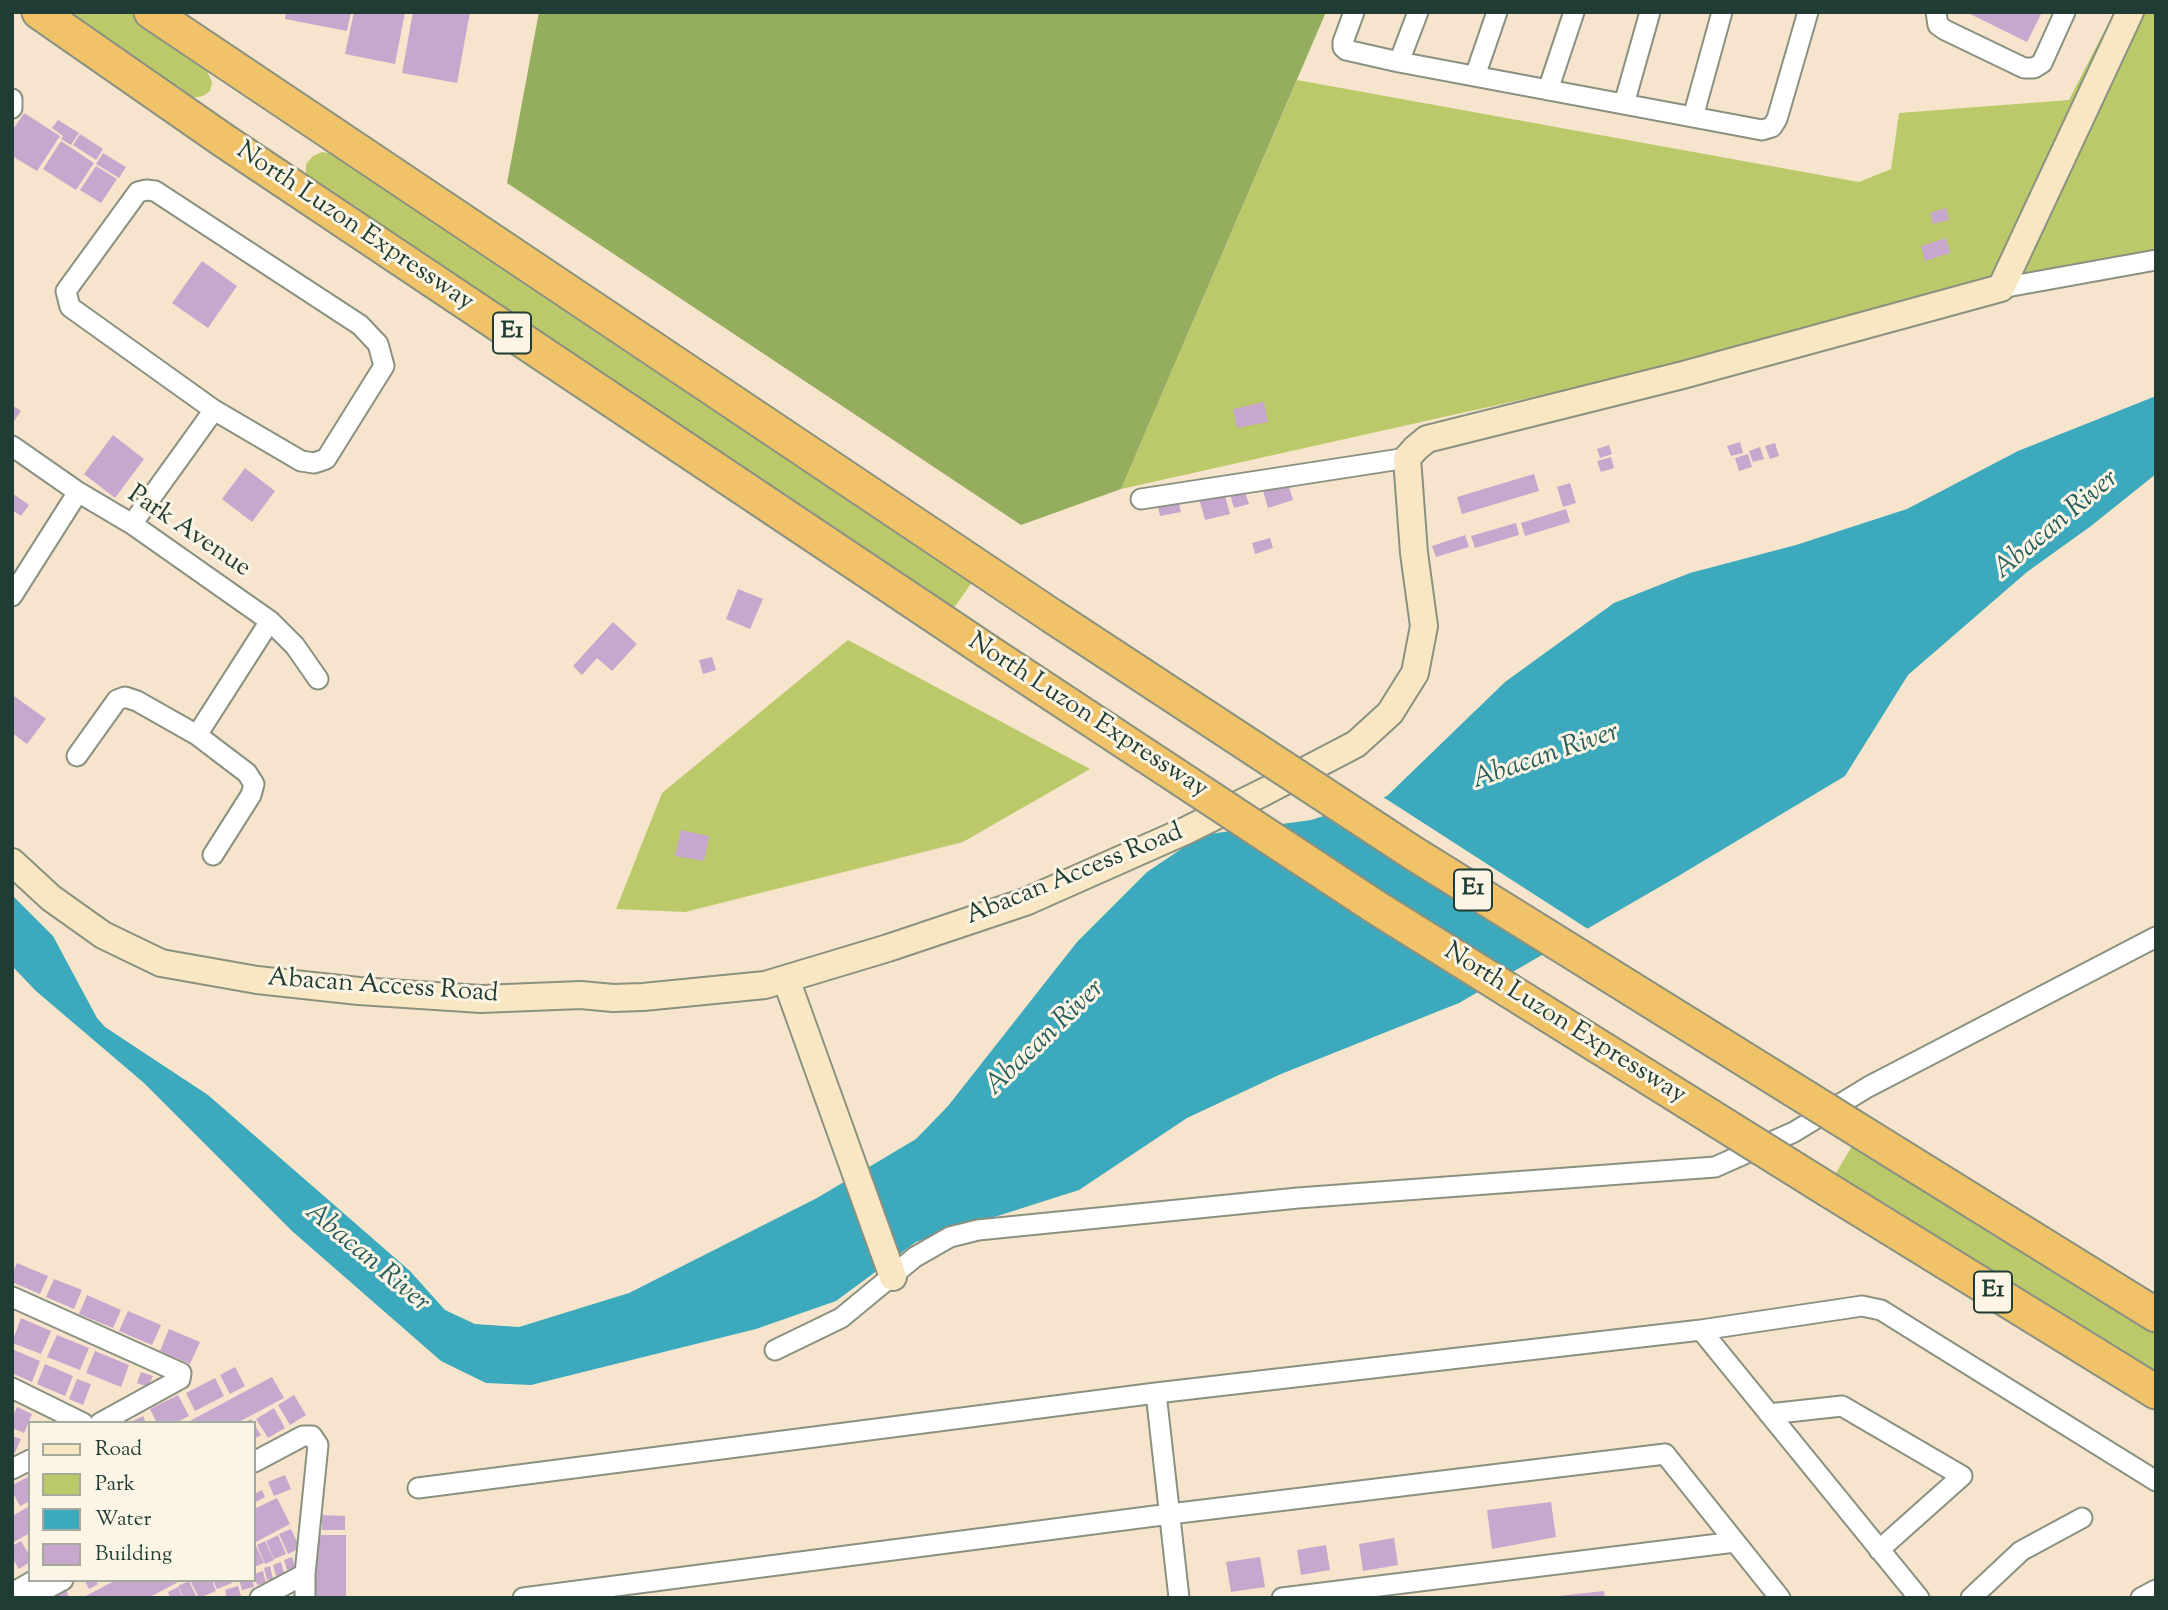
<!DOCTYPE html>
<style>
body{margin:0}
#map{position:relative;width:2168px;height:1610px;overflow:hidden;background:#f6e5cc;font-family:"Sorts Mill Goudy",serif}
canvas{display:block}
.frame{position:absolute;inset:0;border:14px solid #1f3d34;pointer-events:none}
.legend{position:absolute;left:28px;top:1421px;width:228px;height:161px;box-sizing:border-box;background:#fcf5e5;border:2px solid #a4ab9e;margin:0;padding:9px 12px;list-style:none;font-size:21px;color:#1f3d34}
.legend li{display:flex;align-items:center;gap:14px;height:35px}
.legend b{width:35px;border:2px solid #a4ab9e}
</style>
<div id="map">
<canvas width="2168" height="1610"></canvas>
<div class="frame"></div>
<ul class="legend">
<li><b style="height:9px;background:#f9e7c3"></b>Road</li>
<li><b style="height:19px;background:#bcc96a"></b>Park</li>
<li><b style="height:19px;background:#3da9bd"></b>Water</li>
<li><b style="height:19px;background:#c7a7ce"></b>Building</li>
</ul>
</div>
<script>
const g = document.querySelector('canvas').getContext('2d');
g.lineJoin = 'round';
function paint(path, color) { g.fillStyle = color; g.fill(path, 'evenodd'); }
const toPath = rows => new Path2D(rows.map(r => 'M' + r).join(''));
function trace(path, color, width, dash) { g.strokeStyle = color; g.lineWidth = width; g.lineCap = dash ? 'butt' : 'round'; g.setLineDash(dash || []); g.stroke(path); }
function drawText(font, color, halo, rows, align = 'center') {
  g.font = font + ' "Sorts Mill Goudy",serif'; g.lineWidth = 6; g.setLineDash([]); g.textBaseline = 'middle'; g.strokeStyle = halo; g.fillStyle = color; for (const [text, x, y, turn = 0] of rows) {
    g.save(); g.translate(x, y); g.rotate((+turn || 0) * Math.PI / 180); g.textAlign = isNaN(turn) ? turn : align; if (halo) g.strokeText(text, 0, 0); g.fillText(text, 0, 0); g.restore();
  }
}
paint(toPath([
 [59,12,130,12,204,65,212,82,210,91,203,96,191,98],
 [2114,12,2156,12,2156,258,1121,489,1297,80,1859,182,1891,169,1899,113,2069,100],
 [322,152,333,154,973,581,951,612,306,176,306,164,313,156],
 [848,640,1090,769,963,842,685,912,616,909,662,793],
 [1852,1146,2156,1330,2156,1374,1833,1178]
]), '#bcc96a');
paint(toPath([
 [539,12,1326,12,1121,489,1021,525,507,183]
]), '#95ad5e');
paint(toPath([
 [2156,396,2156,474,2091,526,2027,572,1908,675,1845,776,1675,878,1459,1003,1281,1074,1187,1118,1079,1190,916,1242,836,1301,756,1329,531,1385,486,1383,441,1361,292,1231,144,1083,36,991,12,966,12,895,53,936,97,1018,105,1027,208,1095,410,1271,445,1310,475,1324,519,1327,629,1293,817,1198,916,1139,948,1106,1077,942,1147,872,1202,835,1311,820,1387,796,1505,682,1614,603,1690,573,1796,545,1907,509,2018,451]
]), '#3da9bd');
paint(toPath([
 [1380,795,1591,931,1553,953,1330,811]
]), '#f6e5cc');
paint(toPath([
 [286,12,351,12,347,31,285,19],
 [354,12,405,12,395,64,345,54],
 [413,12,470,12,457,83,402,73],
 [1966,12,2042,12,2027,42],
 [24,113,60,136,37,171,12,156,12,131],
 [58,120,79,133,71,145,61,139,63,136,52,128],
 [80,134,103,149,96,160,73,145],
 [61,141,94,163,76,190,43,169],
 [103,153,126,167,119,178,96,164],
 [96,166,117,179,101,203,80,190],
 [1946,208,1949,220,1933,224,1930,213],
 [1946,238,1950,253,1925,261,1921,246],
 [202,261,237,286,208,328,172,303],
 [1264,402,1268,422,1237,428,1233,409],
 [12,405,21,411,12,424],
 [113,435,144,459,115,498,84,474],
 [1740,442,1743,453,1731,456,1727,446],
 [1775,443,1779,456,1770,459,1765,446],
 [1609,445,1612,454,1600,458,1597,449],
 [1760,447,1764,459,1753,462,1749,451],
 [1748,454,1752,467,1739,471,1735,458],
 [1611,457,1614,468,1601,472,1597,461],
 [245,468,275,491,252,522,222,499],
 [1534,474,1539,491,1462,514,1457,497],
 [1287,480,1293,500,1268,508,1262,487],
 [1570,483,1576,503,1563,507,1557,487],
 [1243,486,1249,504,1234,508,1229,491],
 [1223,489,1230,514,1205,520,1198,495],
 [12,493,29,505,21,516,12,510],
 [1178,498,1181,512,1160,516,1157,503],
 [1566,509,1570,522,1525,536,1521,523],
 [1516,523,1519,535,1475,548,1471,536],
 [1465,535,1469,547,1436,557,1432,546],
 [1270,538,1273,548,1255,554,1252,543],
 [738,589,763,599,750,629,726,619],
 [613,622,637,644,612,671,597,658,582,675,573,666],
 [712,657,716,670,703,674,699,660],
 [14,696,46,719,27,744,12,733,12,699],
 [681,830,709,836,704,861,675,856],
 [17,1263,48,1276,40,1294,12,1282,12,1274],
 [54,1279,82,1290,74,1309,46,1297],
 [87,1295,121,1310,113,1328,79,1314],
 [128,1311,161,1325,152,1345,119,1331],
 [21,1318,51,1331,41,1354,12,1343],
 [169,1329,200,1342,190,1364,160,1351],
 [57,1335,89,1348,80,1370,47,1357],
 [12,1349,40,1361,32,1382,12,1373],
 [95,1351,129,1365,121,1387,86,1373],
 [45,1364,73,1376,65,1396,37,1384],
 [235,1367,245,1386,230,1394,220,1375],
 [141,1372,153,1376,148,1387,137,1383],
 [272,1377,284,1398,237,1423,186,1423],
 [215,1378,224,1396,195,1411,186,1393],
 [77,1379,91,1384,83,1405,69,1399],
 [178,1395,189,1416,175,1423,157,1423,150,1409],
 [294,1395,306,1415,290,1425,278,1405],
 [17,1407,32,1414,24,1433,12,1428,12,1418],
 [274,1408,285,1428,268,1438,256,1419],
 [143,1416,146,1423,129,1423],
 [251,1419,261,1435,254,1439,254,1423,244,1423],
 [12,1436,21,1439,12,1459],
 [285,1475,291,1489,274,1496,268,1482],
 [30,1476,30,1501,20,1506,12,1491,12,1485],
 [262,1490,265,1497,254,1503,254,1494],
 [277,1498,290,1524,254,1543,254,1509],
 [1551,1502,1556,1537,1492,1549,1487,1510],
 [30,1506,30,1533,12,1543,12,1516],
 [322,1515,345,1516,345,1530,322,1530],
 [291,1529,300,1548,288,1554,279,1534],
 [278,1535,286,1554,274,1559,266,1541],
 [314,1535,346,1535,346,1598,314,1598],
 [1394,1538,1398,1565,1363,1571,1359,1544],
 [21,1541,30,1556,30,1562,19,1569,12,1558,12,1546],
 [265,1541,274,1560,265,1564,257,1545],
 [1326,1545,1330,1570,1301,1575,1297,1550],
 [256,1546,264,1563,254,1567,254,1547],
 [292,1557,295,1567,287,1570,284,1560],
 [1260,1557,1265,1587,1231,1592,1226,1562],
 [281,1562,284,1573,276,1576,273,1565],
 [270,1566,273,1579,267,1580,264,1568],
 [263,1571,266,1583,257,1585,254,1574],
 [95,1580,98,1584,89,1589,85,1581],
 [116,1580,182,1580,148,1598,82,1598],
 [190,1580,212,1580,216,1591,199,1598],
 [213,1580,231,1580,232,1583,217,1589],
 [239,1580,252,1580,254,1587,242,1590],
 [189,1581,197,1598,184,1598,178,1586],
 [238,1586,241,1596,227,1598,225,1590],
 [178,1587,183,1598,170,1598,168,1592],
 [66,1589,69,1598,57,1598,55,1594],
 [1604,1591,1605,1598,1560,1598,1559,1596]
]), '#c7a7ce');
const street = toPath([
 [1354,12,1343,42,1343,47,1346,50,1399,62,1762,130,1772,127,1777,119,1808,12],
 [1936,12,1938,25,1945,30,2024,68,2034,68,2042,63,2065,12],
 [1399,62,1418,12],
 [1475,76,1497,12],
 [1548,90,1574,12],
 [12,99,12,108],
 [1624,104,1650,12],
 [1693,117,1722,12],
 [146,190,155,191,360,325,378,344,384,366,326,459,314,463,301,461,214,410,70,307,66,291,138,192,146,190],
 [2001,288,2156,260],
 [12,446,78,492,132,524,270,621,295,646,318,679],
 [1141,499,1407,458],
 [132,524,214,410],
 [12,596,78,492],
 [197,735,270,621],
 [77,756,117,700,125,697,137,701,197,735,247,773,254,784,251,795,213,855],
 [12,1297,181,1373,180,1379,100,1423],
 [1701,1330,1919,1598],
 [775,1350,841,1318,915,1257,950,1237,978,1230,1298,1198,1715,1167,1794,1132,1868,1087,2156,937],
 [12,1388,83,1423],
 [1156,1393,1179,1598],
 [1769,1414,1842,1406,1962,1476,1879,1550],
 [254,1462,303,1436,312,1436,318,1445,305,1574,305,1598],
 [12,1469,30,1460],
 [418,1488,1156,1393,1701,1330,1862,1306,1881,1310,2156,1481],
 [12,1593,35,1580],
 [29,1598,63,1580],
 [260,1598,305,1574],
 [523,1598,1170,1514,1665,1454,1780,1598],
 [1282,1598,1735,1542],
 [1971,1598,2021,1551,2082,1518],
 [2141,1598,2156,1590]
]);
const secondary = toPath([
 [12,862,51,898,103,935,161,963,257,980,359,991,481,999,581,995,613,998,643,997,765,985,888,948,1025,902,1185,831,1266,791,1356,744,1390,713,1415,673,1424,626,1414,553,1407,458,1416,448,1427,439,1683,375,2001,288,2130,12],
 [786,979,893,1277]
]);
const highway = toPath([
 [39,12,223,140,987,651],
 [151,12,1052,616],
 [1900,1156,2156,1315],
 [1830,1191,2156,1392]
]);
trace(street, '#8a9180', 23);
trace(secondary, '#8a9180', 30);
trace(highway, '#8a9180', 37);
trace(street, '#fff', 19);
trace(secondary, '#f9e7c3', 26);
trace(highway, '#f1c369', 33);
const highwayBridge = toPath([
 [1052,616,1413,853,1900,1156],
 [987,651,1377,908,1830,1191]
]);
trace(highwayBridge, '#8a9180', 37, []);
trace(highwayBridge, '#f1c369', 33);
for (const [x, y, w] of [
 [512,333,38],
 [1473,890,38],
 [1993,1292,38]
]) { const box = new Path2D(); box.roundRect(x - w / 2, y - 20.5, w, 41, 5); g.fillStyle = '#fcf5e5'; g.fill(box); trace(box, '#1f3d34', 2); }
drawText('bold 24px', '#1f3d34', null, [
 ["E1",512,333],
 ["E1",1473,890],
 ["E1",1993,1292]
]);
drawText('26px', '#1f3d34', '#fcf5e5', [
 ["North Luzon Expressway",354,228,34],
 ["Park Avenue",188,533,34],
 ["North Luzon Expressway",1087,717,33],
 ["Abacan Access Road",1075,876,-22],
 ["Abacan Access Road",383,988,4],
 ["North Luzon Expressway",1564,1025,32]
]);
drawText('italic 28px', '#285d5d', '#fcf5e5', [
 ["Abacan River",2057,526,-40],
 ["Abacan River",1546,758,-19],
 ["Abacan River",1046,1039,-44],
 ["Abacan River",366,1259,40]
]);
</script>
